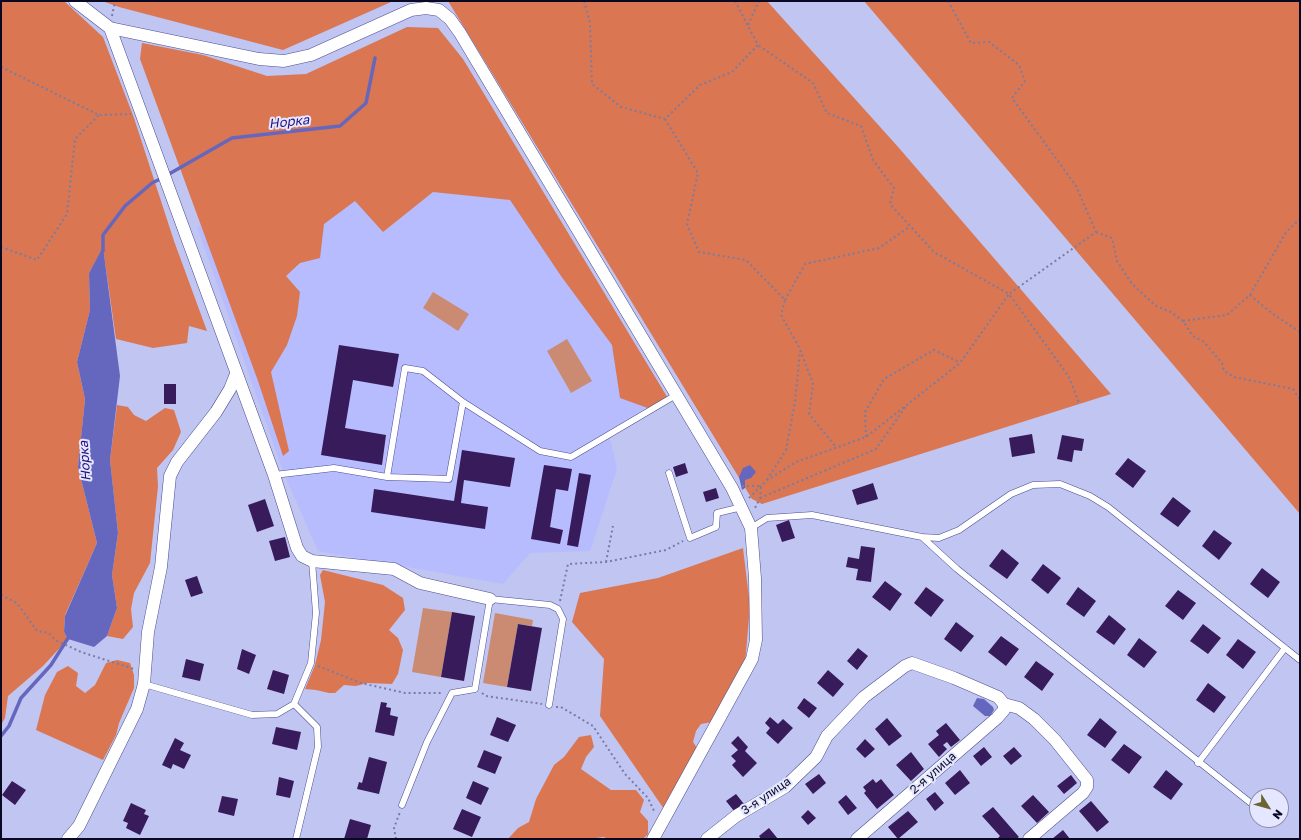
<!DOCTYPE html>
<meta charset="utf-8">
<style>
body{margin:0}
#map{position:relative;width:1301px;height:840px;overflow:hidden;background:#c0c5f2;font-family:"Golos Text",sans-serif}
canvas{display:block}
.frame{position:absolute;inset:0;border:2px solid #0a0924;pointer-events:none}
.north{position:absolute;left:1249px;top:788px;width:40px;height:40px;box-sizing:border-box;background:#e4e7ff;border:1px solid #8d8ea7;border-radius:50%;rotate:127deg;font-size:11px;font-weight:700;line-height:16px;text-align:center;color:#0a0924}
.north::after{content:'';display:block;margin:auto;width:14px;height:18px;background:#6d6531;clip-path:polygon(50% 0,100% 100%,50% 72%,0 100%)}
</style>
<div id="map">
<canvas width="1301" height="840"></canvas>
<div class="frame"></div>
<div class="north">N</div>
</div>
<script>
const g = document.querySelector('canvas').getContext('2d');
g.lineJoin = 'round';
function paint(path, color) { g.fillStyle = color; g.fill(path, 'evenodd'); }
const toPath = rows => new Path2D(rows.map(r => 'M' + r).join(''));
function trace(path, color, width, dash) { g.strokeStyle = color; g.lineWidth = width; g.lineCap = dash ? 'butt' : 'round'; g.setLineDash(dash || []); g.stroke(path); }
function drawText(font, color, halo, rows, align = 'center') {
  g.font = font + ' "Golos Text",sans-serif'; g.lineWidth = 4; g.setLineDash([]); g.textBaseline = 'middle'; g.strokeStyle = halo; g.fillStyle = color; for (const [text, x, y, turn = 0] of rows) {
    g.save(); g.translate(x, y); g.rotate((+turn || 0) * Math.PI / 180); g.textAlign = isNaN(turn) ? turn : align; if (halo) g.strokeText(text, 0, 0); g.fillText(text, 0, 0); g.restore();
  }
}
paint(toPath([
 [456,151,523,173,664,396,605,433,611,442,617,469,590,551,530,553,503,584,318,551,284,474,197,227]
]), '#b6bcfe');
paint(toPath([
 [433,292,469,314,458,331,423,308],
 [567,339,592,381,571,393,547,351],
 [423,608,452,612,441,677,412,672],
 [495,613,533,620,532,626,518,624,507,687,483,683]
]), '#cb8a72');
paint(toPath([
 [1,1,64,1,103,37,134,118,174,241,207,331,189,326,187,343,153,348,116,339,103,248,89,273,90,310,77,362,85,399,78,467,97,543,65,615,64,632,68,639,43,666,8,696,5,718,1,725],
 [102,1,400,1,391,2,283,50,119,7],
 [448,1,767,1,899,148,1111,394,762,504,752,499],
 [864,1,1300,1,1300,514],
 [407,27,438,28,463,59,669,400,656,411,620,398,612,345,561,276,510,200,433,192,383,232,355,201,324,224,320,258,300,263,286,276,300,292,297,316,287,345,271,372,289,451,283,456,258,381,140,59,142,43,203,55,267,76,306,74],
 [117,405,128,407,134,415,146,421,165,408,174,410,181,432,173,450,157,468,158,486,150,563,134,593,131,609,133,627,123,639,107,636,117,608,112,575,118,533,110,460],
 [743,548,750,606,745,664,712,722,701,724,696,731,693,742,697,748,664,809,600,716,604,659,572,622,580,593,658,578],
 [323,570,383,585,403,598,405,610,389,630,398,638,403,650,398,674,392,684,367,683,356,686,344,685,335,693,329,693,316,690,305,689,315,665,321,640,325,602,320,575],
 [117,660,130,663,134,675,134,688,119,723,116,735,103,760,36,730,45,695,57,672,68,666,78,673,76,686,85,693,95,685,106,663],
 [591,735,594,747,586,757,581,769,611,790,636,790,644,800,640,812,648,821,648,834,643,839,607,839,604,837,588,839,508,839,518,828,529,822,536,799,554,765,564,757,579,737]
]), '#da7651');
paint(toPath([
 [103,247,120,376,110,460,118,533,112,575,117,608,107,636,94,647,68,639,64,632,65,616,97,543,78,467,85,399,77,362,90,310,89,273],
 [750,465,756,472,751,478,745,480,745,488,742,490,739,477,743,468],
 [977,698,984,699,993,707,994,710,990,716,985,716,973,706]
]), '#6567bf');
trace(toPath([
 [169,174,232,138,340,126,366,103,375,58],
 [103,251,103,235,125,206,152,183,162,178],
 [1,736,9,726,21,698,51,665,70,635]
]), '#6567bf', 3.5);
paint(toPath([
 [339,345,399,354,393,387,353,380,345,428,386,435,382,465,321,455],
 [164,384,176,384,176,404,164,404],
 [1032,434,1035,453,1012,457,1009,438],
 [1062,435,1084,439,1082,451,1074,450,1072,462,1057,459],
 [462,450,515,458,510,487,464,480,461,503,488,507,485,529,371,512,374,489,454,501],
 [1128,458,1146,471,1133,488,1115,474],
 [685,463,688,473,676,477,673,467],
 [544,465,572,469,568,491,556,489,550,527,563,530,560,544,531,539],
 [579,473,591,475,578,547,567,545],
 [873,483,878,499,857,505,852,490],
 [716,488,719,498,706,502,703,492],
 [1173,497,1191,511,1178,527,1160,514],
 [265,499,274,526,257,532,248,505],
 [789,520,795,538,782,542,776,525],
 [1214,530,1232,543,1219,560,1202,546],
 [285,537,290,557,275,561,269,541],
 [861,546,875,548,871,582,856,580,858,569,846,567,848,557,859,559],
 [1002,549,1019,563,1007,579,989,566],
 [1043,564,1061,578,1048,594,1031,580],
 [1262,568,1280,582,1268,598,1250,584],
 [197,576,203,593,191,597,185,580],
 [885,581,902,594,890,611,872,597],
 [926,587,944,600,931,617,914,603],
 [1078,587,1096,601,1084,617,1066,604],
 [1178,590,1196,603,1183,620,1165,606],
 [452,612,475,616,464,681,441,677],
 [1109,615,1126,629,1114,645,1096,632],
 [956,622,974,636,961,652,944,639],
 [518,624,542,628,531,691,507,687],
 [1203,624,1221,638,1208,654,1190,641],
 [1001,636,1019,649,1006,666,988,652],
 [1139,638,1157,652,1144,668,1127,655],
 [1238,639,1256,652,1243,669,1226,655],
 [858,648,868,656,857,670,847,661],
 [242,649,256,655,249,674,237,669],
 [186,659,204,664,200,681,182,677],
 [1036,661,1054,674,1042,691,1024,677],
 [273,670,289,675,284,694,267,689],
 [828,670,844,684,833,697,817,683],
 [1208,683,1226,697,1214,713,1196,700],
 [804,698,817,708,809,718,797,708],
 [381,702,387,703,386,707,391,708,390,715,398,717,394,736,375,732],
 [497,717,516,725,508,742,490,735],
 [770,717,778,724,783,719,793,728,778,744,766,733,770,728,765,723],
 [887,718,902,736,889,746,875,729],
 [1100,718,1117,732,1105,748,1087,735],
 [946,723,960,740,951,747,947,742,943,745,947,749,939,757,928,744,939,735,936,731],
 [276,727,301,732,297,750,272,744],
 [738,736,748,747,745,751,757,763,743,777,732,765,736,761,731,756,738,750,731,743],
 [175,738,184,743,180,750,191,755,184,769,173,764,171,769,162,765],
 [865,739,875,749,865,758,856,749],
 [1124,744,1142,757,1129,774,1111,760],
 [984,747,992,757,981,766,973,756],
 [1014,747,1022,756,1011,765,1003,756],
 [484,750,502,757,495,774,477,767],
 [911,752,924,769,911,781,896,765],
 [369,757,387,762,379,794,357,789,359,782,362,783],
 [960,770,970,783,955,795,945,783],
 [1166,770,1183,784,1171,800,1153,787],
 [819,774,826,783,813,794,805,784],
 [1071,775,1077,783,1064,794,1057,786],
 [279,777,294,781,290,798,276,795],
 [873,779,876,783,881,779,894,795,877,809,864,793,866,791,863,787],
 [12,781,26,790,15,805,2,795],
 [473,781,489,788,481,805,466,798],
 [935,792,944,803,935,811,926,799],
 [736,794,744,804,734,811,726,801],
 [846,795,857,808,848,815,838,802],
 [1033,795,1049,812,1037,823,1021,806],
 [222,796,238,799,234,816,218,812],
 [1091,801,1109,822,1097,832,1079,811],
 [131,803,146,810,144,814,149,816,140,835,126,828,128,823,123,821],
 [993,807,1019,837,1016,839,997,839,1000,836,982,816],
 [462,809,481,817,472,837,453,829],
 [808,810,816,818,808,825,801,817],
 [908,811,918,822,898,839,888,827],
 [350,819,371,825,367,839,344,839],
 [769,828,778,839,761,839,759,836],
 [1063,830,1070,839,1052,839]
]), '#371b5a');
const service = toPath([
 [669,473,690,538,716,527,717,513,742,507],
 [274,475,334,468,387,477,449,479,463,402,540,451,571,457,676,395],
 [387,477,405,368,423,371,463,402],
 [751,528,767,518,812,515,922,537,939,538,959,530,1011,494,1033,485,1060,484,1090,496,1108,507,1300,660],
 [922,537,957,569,1257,808],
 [144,684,252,715,277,714,294,704,311,663,316,613,312,561],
 [294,704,317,727,318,747,296,839],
 [1198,763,1285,648],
 [402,805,427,742,452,693,475,689,490,599,550,605,558,609,563,619,549,705]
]);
const minor = toPath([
 [75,1,110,28,259,59,284,61,311,55,411,10,426,8,439,10,450,19,460,33,732,488,751,528,755,578,756,640,752,659,653,839],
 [110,28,274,475,297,548,302,556,312,561,394,569,420,583,490,599],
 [68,839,79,826,137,709,144,684,148,632,161,567,170,476,177,462,216,412,230,389,236,374],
 [707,839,736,816,785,787,816,757,827,736,864,697,905,666,912,663,954,678,998,697,1004,704,1019,708,1034,719,1055,740,1087,780,1087,787,1083,793,1029,839],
 [857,839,997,718,1004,710,1004,704]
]);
trace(service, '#4b4d8f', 7);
trace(minor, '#4b4d8f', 13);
trace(toPath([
 [584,1,590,23,592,84,621,107,665,119,700,85,732,72,758,45,735,1],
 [948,1,971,43,989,42,1019,65,1025,81,1012,98,1076,186,1096,232,1009,294,1069,377,1079,403],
 [112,16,115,1],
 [748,25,759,1],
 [1,67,99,115,131,114],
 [665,119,698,173,687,224,699,252,746,260,785,300,781,315,800,349,813,384,809,414,836,447],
 [1096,232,1112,238,1117,261,1132,284,1156,306,1171,312,1183,321,1193,336,1204,342,1222,363,1224,371,1234,377,1293,389,1300,400],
 [1,247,37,260,67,214,75,139,99,115],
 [1250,295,1273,314,1300,332],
 [785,300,805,264,879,248,909,227],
 [1183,321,1227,315,1250,295,1286,232,1300,219],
 [866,437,865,412,884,379,934,350,959,362],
 [767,480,786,450,795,402,800,351],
 [742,486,761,486,760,498,754,510],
 [749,498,766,481,796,462,866,437,960,363,1009,294,934,252,890,204,894,188,873,160,861,126,827,113,813,83,758,45],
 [760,498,876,449,906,406],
 [606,562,613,526],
 [1,595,17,603,37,631,49,633,55,640,81,652,134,669],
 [560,601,568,564,606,562,666,550,683,541],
 [318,666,361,683,405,693,443,693],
 [482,693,486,696,542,704],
 [556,707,561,707,593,726,625,774,648,798,655,813],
 [396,839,394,828,400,812]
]), '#797ca2', 2, [2, 3]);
trace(service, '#fff', 6);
trace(minor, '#fff', 12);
drawText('12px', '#0a0924', '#e4e7ff', [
 ["2-я улица",933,773,-41],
 ["3-я улица",766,796,-34]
]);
drawText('italic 13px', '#270e7d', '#e4e7ff', [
 ["Норка",289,122,-6],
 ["Норка",85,461,-94]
]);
</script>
